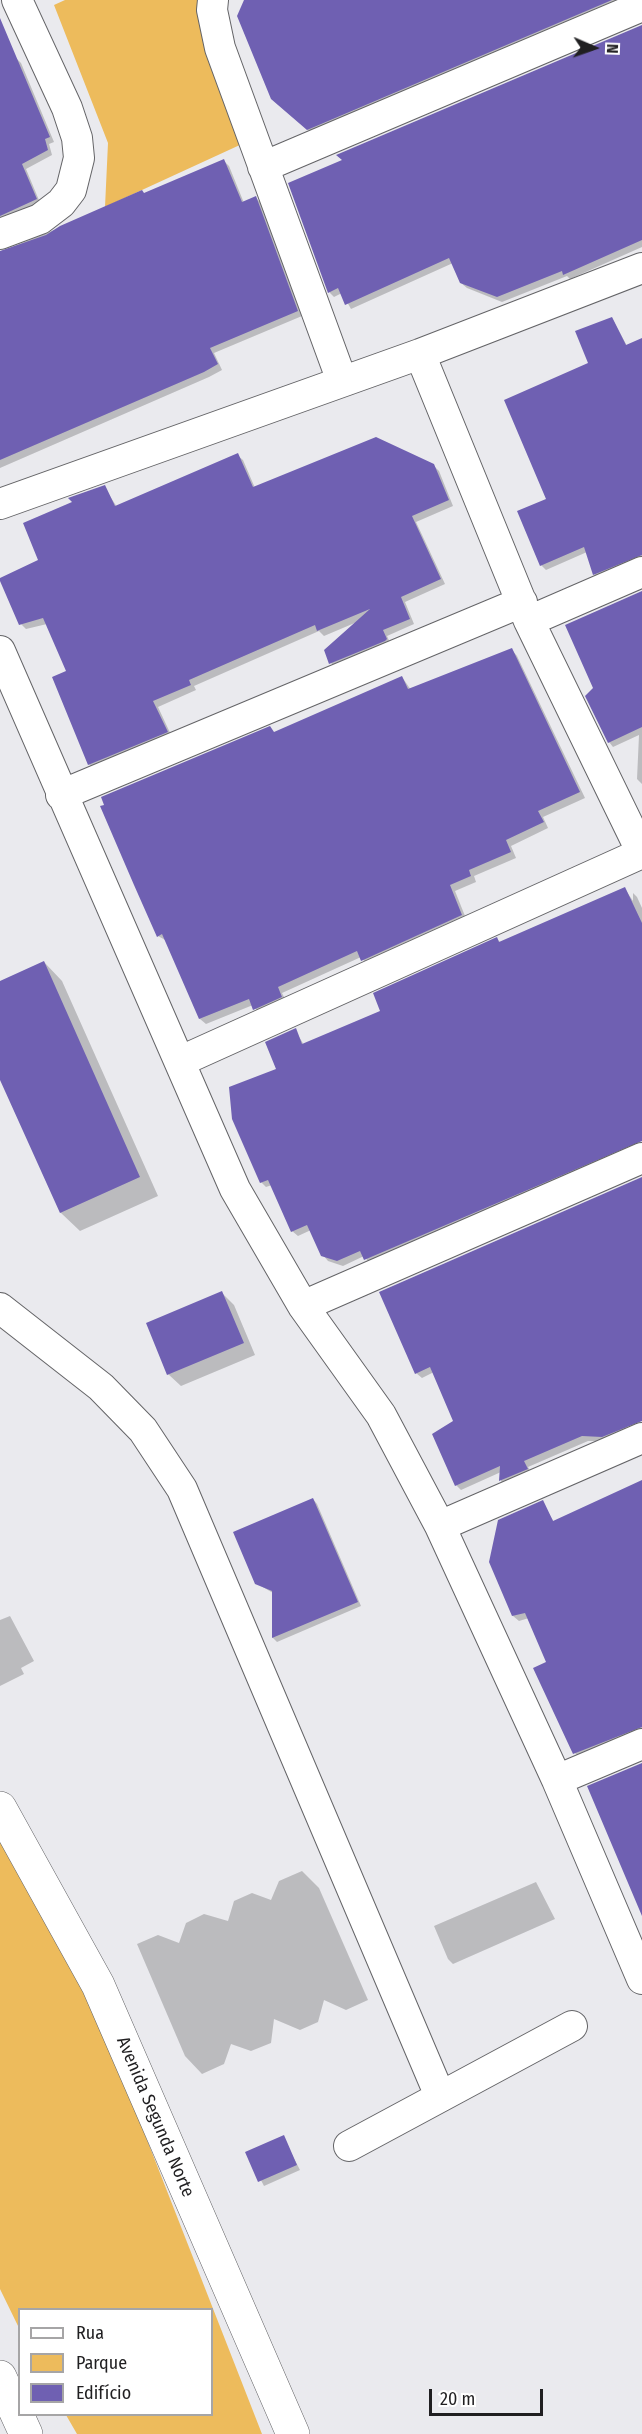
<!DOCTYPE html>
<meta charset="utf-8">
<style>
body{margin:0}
#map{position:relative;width:642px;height:2434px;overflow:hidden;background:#eaeaee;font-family:"Fira Sans Condensed",sans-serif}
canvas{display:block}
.legend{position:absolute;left:18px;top:2308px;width:195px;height:108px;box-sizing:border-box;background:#fff;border:2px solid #a6a5a6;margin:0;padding:8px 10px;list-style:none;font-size:18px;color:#201f21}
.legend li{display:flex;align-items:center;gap:12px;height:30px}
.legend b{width:30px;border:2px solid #a6a5a6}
.north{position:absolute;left:564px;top:18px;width:60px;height:60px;-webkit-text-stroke:4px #fff;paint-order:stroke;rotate:92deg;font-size:16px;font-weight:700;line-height:24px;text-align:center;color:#201f21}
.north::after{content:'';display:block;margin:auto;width:21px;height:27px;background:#201f21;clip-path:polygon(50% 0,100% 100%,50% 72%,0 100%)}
.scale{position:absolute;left:429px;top:2389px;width:114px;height:27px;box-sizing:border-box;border:3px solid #201f21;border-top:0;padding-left:8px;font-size:18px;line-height:21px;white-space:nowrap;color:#201f21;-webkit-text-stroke:4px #fff;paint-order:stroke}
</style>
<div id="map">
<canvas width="642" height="2434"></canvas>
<ul class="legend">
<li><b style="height:8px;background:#fff"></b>Rua</li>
<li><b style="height:16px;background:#edbb5c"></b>Parque</li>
<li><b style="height:16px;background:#6f60b2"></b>Edifício</li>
</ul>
<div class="north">N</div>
<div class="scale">20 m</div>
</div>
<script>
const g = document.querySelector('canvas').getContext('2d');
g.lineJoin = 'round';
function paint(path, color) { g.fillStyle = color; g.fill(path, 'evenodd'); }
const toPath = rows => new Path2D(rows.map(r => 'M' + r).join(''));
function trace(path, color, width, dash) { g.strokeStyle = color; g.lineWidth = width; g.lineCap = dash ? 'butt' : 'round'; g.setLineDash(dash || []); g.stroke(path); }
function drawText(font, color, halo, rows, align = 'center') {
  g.font = font + ' "Fira Sans Condensed",sans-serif'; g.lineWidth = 5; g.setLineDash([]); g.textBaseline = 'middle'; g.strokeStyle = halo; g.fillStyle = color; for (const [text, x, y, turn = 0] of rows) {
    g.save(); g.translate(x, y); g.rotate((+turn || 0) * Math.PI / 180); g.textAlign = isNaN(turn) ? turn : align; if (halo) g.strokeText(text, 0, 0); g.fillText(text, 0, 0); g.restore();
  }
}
paint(toPath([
 [65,0,197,0,242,144,105,207,108,143,54,5],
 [0,1831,90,1994,262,2434,77,2434,66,2415,212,2414,212,2310,20,2310,19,2328,0,2289]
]), '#edbb5c');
paint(toPath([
 [246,0,628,0,313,134,278,104],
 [642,26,642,247,570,279,567,276,502,302,467,288,461,283,453,263,351,309,342,293,334,297,330,293,290,184],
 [16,58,21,63,54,142,49,144,52,155,26,169,41,205,0,224,0,65],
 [224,161,229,166,244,203,256,198,261,203,302,316,214,353,222,370,209,377,0,468,0,252],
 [612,318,627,346,642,340,642,560,599,578,594,574,587,552,546,570,541,565,548,500,590,364],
 [237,455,243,460,255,488,433,465,439,471,453,506,416,522,445,584,405,602,414,624,387,636,391,645,336,668,331,663,357,622,324,636,319,631,194,686,196,690,158,707,172,737,94,770,89,764,67,672,47,624,26,629,21,624,40,561,75,503,104,487,117,507],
 [642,593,642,784,637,779,639,735,613,747,609,742,595,688],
 [512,650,517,656,585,798,543,817,548,828,511,846,516,858,474,876,476,882,455,891,467,921,368,966,361,957,282,993,287,1003,260,1015,253,1005,206,1024,200,1019,167,941,158,936,275,733,402,677,411,690],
 [625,889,633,901,633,893,637,897,642,908,642,1135,606,1152,610,1160,371,1265,364,1256,343,1266,328,1261,323,1255,311,1230,298,1236,292,1231,272,1185,266,1187,261,1182,278,1070,295,1030,304,1045,381,1011,497,939,501,943],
 [44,962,62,981,158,1196,80,1231,61,1213,0,1076,0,982],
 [642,1211,642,1396,616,1407,628,1432,608,1441,588,1441,528,1467,532,1474,506,1486,501,1481,501,1472,461,1490,456,1485,455,1421,434,1372,422,1378,416,1373],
 [222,1293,234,1305,255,1355,181,1386,168,1374],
 [642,1482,642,1733,580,1759,575,1753,535,1668,548,1663,529,1618,519,1621,513,1616,542,1502,554,1522],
 [313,1499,317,1504,361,1606,277,1642,273,1638,273,1593,256,1583],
 [10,1616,34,1661,21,1668,24,1674,0,1686,0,1620],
 [302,1871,319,1888,368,2000,346,2010,324,2000,318,2022,300,2030,274,2019,271,2043,251,2051,231,2044,224,2064,202,2074,185,2056,137,1944,158,1935,179,1943,186,1923,204,1914,228,1921,234,1901,252,1893,271,1900,279,1881],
 [536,1882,555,1919,453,1964,448,1959,434,1926],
 [283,2137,300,2170,264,2186,247,2153]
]), '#0003');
paint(toPath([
 [244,0,612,0,307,130,271,99,237,16],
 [0,18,50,137,45,139,48,150,22,164,37,199,0,216],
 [642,25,642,240,563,275,562,271,497,297,460,283,449,258,345,305,338,288,328,293,288,183,342,160,336,155],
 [224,159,242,202,256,196,298,311,210,348,218,364,204,372,0,460,0,251,46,235,60,226,142,190,144,193],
 [612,317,626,345,642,338,642,555,593,575,584,547,540,566,517,511,546,499,504,400,588,363,575,331],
 [376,437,434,464,449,500,412,516,441,579,401,597,410,619,383,630,387,639,385,641,329,664,324,650,370,609,317,631,315,625,189,680,191,685,153,701,168,732,88,765,52,677,66,671,43,618,19,625,0,581,0,578,38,560,23,523,72,502,68,498,105,485,115,506,238,453,253,487],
 [642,591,642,727,608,743,585,696,593,688,565,625],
 [512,648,580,792,538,811,544,822,506,840,511,852,469,870,471,876,450,885,462,915,361,961,357,951,278,987,282,997,253,1010,249,999,199,1019,162,934,157,937,134,885,100,806,104,805,101,797,270,726,274,732,402,676,408,689],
 [625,887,642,923,642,1141,364,1260,360,1251,337,1261,321,1256,307,1225,291,1232,268,1180,260,1183,232,1119,229,1087,276,1069,265,1042,296,1028,302,1044,380,1011,373,993,497,937,499,942],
 [44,961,140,1177,60,1213,0,1080,0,981],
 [642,1177,642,1421,602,1437,582,1436,524,1461,528,1469,499,1481,500,1466,455,1486,432,1434,453,1421,430,1367,415,1374,379,1292],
 [222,1291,244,1343,167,1375,146,1323],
 [642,1480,642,1727,573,1754,533,1668,546,1662,525,1613,512,1616,489,1562,498,1520,543,1500,553,1521],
 [313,1498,358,1602,272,1638,272,1591,255,1584,233,1532],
 [642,1763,642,1916,587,1786],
 [284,2135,297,2165,258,2182,245,2152]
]), '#6f60b2');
const minor = toPath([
 [213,0,212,10,220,48,342,381],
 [263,167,642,6],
 [0,234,40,219,61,203,71,190,79,158,77,138,67,108,17,0],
 [420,354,529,621,642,853],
 [0,504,420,354,642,268],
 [529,621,642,572],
 [0,651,235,1189,303,1306,381,1415,440,1526,557,1780,642,1979],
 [61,795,522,602],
 [181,1061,642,853],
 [303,1306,642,1158],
 [0,1308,101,1387,143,1430,182,1489,440,2096],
 [440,1526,642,1438],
 [557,1780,642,1744],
 [349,2146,572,2026]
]);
const secondary = toPath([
 [0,1808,98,1985,293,2434],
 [0,2377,26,2434]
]);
trace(minor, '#646467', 32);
trace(secondary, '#646467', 34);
trace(minor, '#fff', 30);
trace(secondary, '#fff', 33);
drawText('18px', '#201f21', '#fff', [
 ["Avenida Segunda Norte",155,2117,67]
]);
</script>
